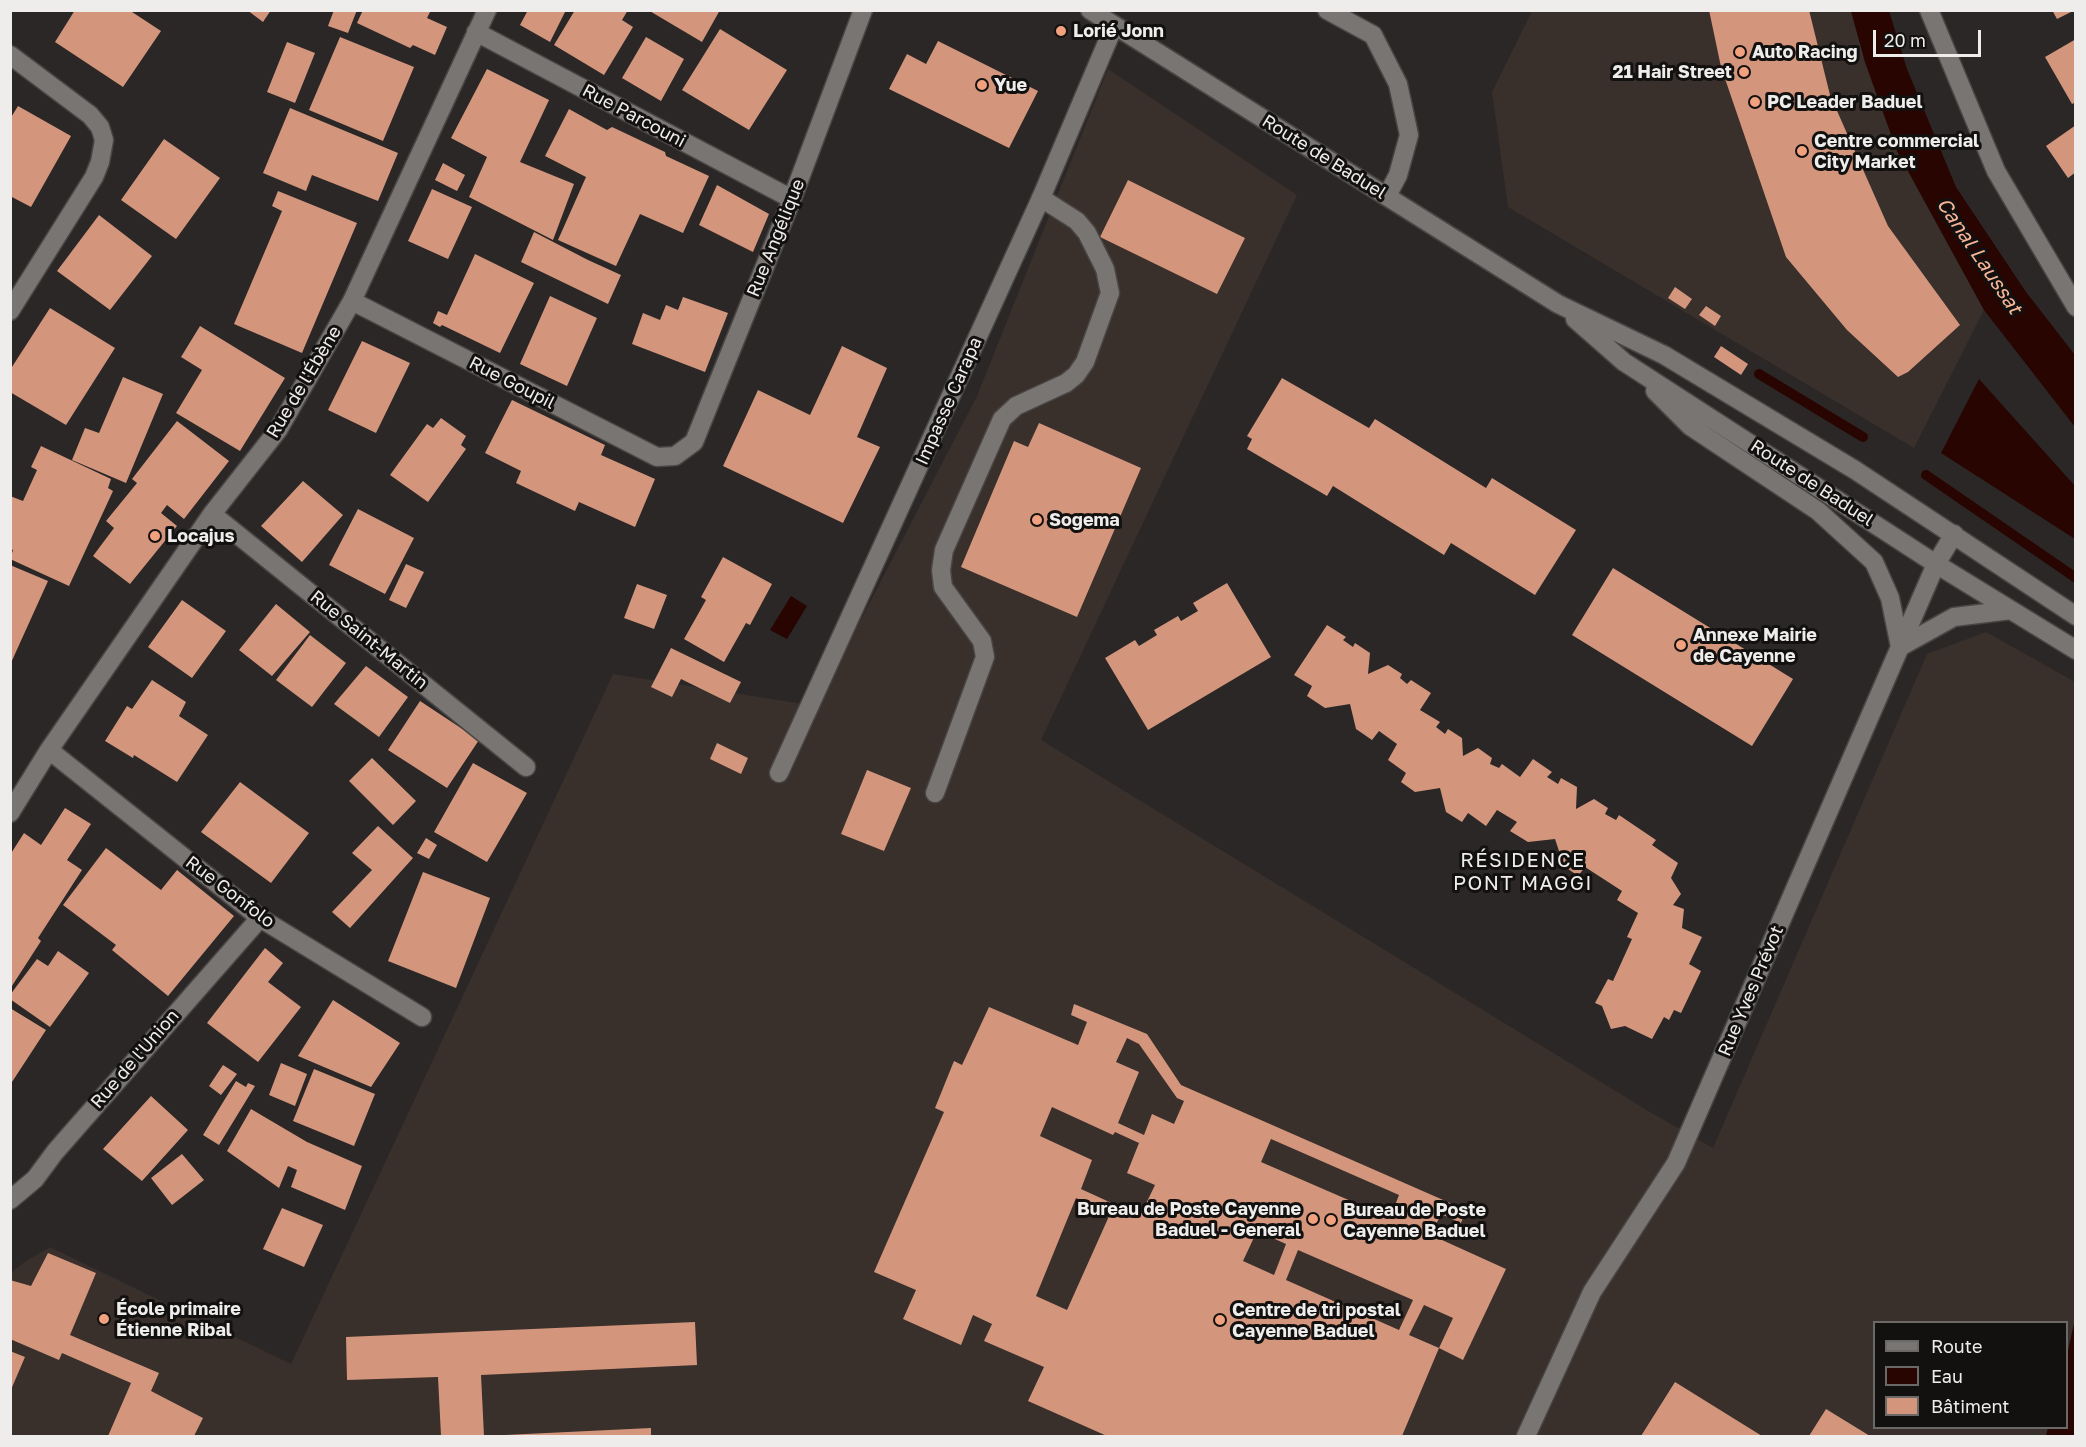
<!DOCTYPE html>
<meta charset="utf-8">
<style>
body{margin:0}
#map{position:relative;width:2086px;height:1447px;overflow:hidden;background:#2b2726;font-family:"Golos Text",sans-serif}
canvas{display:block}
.frame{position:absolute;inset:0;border:12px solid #efedec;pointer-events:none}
.legend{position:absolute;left:1873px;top:1321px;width:195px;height:108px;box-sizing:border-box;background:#121110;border:2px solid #6a6968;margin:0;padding:8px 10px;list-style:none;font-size:18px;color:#efedec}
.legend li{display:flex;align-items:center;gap:12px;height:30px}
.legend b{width:30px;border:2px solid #6a6968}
.scale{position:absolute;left:1873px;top:30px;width:108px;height:27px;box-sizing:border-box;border:3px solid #efedec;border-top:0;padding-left:8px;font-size:18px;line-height:21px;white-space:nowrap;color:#efedec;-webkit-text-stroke:4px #121110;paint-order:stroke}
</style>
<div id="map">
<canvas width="2086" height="1447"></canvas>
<div class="frame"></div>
<ul class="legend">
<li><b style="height:8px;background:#787573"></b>Route</li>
<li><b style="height:16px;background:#280500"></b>Eau</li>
<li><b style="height:16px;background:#d3967d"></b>Bâtiment</li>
</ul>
<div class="scale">20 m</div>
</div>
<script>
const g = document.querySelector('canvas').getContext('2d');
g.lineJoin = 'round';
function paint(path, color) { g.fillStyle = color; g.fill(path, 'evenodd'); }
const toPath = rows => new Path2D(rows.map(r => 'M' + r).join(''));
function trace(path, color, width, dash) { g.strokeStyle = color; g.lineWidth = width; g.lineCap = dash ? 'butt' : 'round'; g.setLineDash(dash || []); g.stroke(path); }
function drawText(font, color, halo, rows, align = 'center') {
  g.font = font + ' "Golos Text",sans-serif'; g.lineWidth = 6; g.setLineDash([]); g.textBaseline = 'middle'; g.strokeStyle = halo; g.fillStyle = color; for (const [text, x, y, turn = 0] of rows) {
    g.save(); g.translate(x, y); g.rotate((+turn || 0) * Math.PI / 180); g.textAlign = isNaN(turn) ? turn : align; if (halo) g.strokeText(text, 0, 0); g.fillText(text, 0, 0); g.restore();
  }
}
paint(toPath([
 [1532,11,1851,11,1865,62,1897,151,1984,310,1914,448,1508,207,1492,92],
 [1108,69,1297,195,1041,740,1650,1112,1713,1148,1927,654,1986,632,2075,682,2076,1319,2067,1355,2066,1322,1874,1322,1874,1428,2048,1428,2046,1436,11,1436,10,1273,26,1261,50,1247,291,1364,613,674,816,706,977,396]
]), '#392f2b');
paint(toPath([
 [1851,11,1889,11,1907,69,1956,187,2026,292,2075,355,2075,427,1984,310,1897,151,1865,62],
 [1979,379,2075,486,2075,539,1941,453],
 [791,596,807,606,787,639,770,630],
 [2075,1319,2075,1436,2046,1436,2048,1428,2066,1428,2067,1355]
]), '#280500');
trace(toPath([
 [1759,374,1863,437],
 [1926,475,2076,578]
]), '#280500', 10);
paint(toPath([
 [75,10,129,10,161,31,123,87,55,42],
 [247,10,271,10,263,22],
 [334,10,357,10,348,33,328,26],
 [363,10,431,10,427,18,447,27,435,55,413,45,410,48,357,23],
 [528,10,566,10,550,42,520,25],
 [575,10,628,10,622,20,633,27,604,75,554,45],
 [648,10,720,10,702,42],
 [1709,10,1809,10,1830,95,1888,226,1960,325,1908,372,1898,377,1847,330,1786,257,1721,67],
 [2052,10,2075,10,2057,19],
 [720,29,787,70,749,130,682,90],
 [340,37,414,67,383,141,309,110],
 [646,37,684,59,661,101,622,78],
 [2076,39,2076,102,2072,104,2045,57],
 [938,41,1038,91,1009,148,889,89,907,54,926,64],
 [287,42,315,53,295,103,267,92],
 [487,69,549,100,520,162,574,184,553,240,469,197,487,157,451,138],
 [18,106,71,136,31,207,10,196,10,119],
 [290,108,398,153,378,201,312,175,306,191,263,173],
 [569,109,607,130,612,127,665,152,666,156,709,176,683,233,640,214,616,266,558,240,586,177,545,156],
 [2076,125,2076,172,2068,178,2046,146],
 [164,139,220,178,176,239,121,200],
 [443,163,465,175,457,191,435,180],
 [1128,180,1245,238,1217,294,1100,237],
 [717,185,769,214,753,252,699,225],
 [432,189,472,207,448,259,408,241],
 [278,191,357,223,302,353,234,324,282,211,272,206],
 [99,215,152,256,110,310,57,271],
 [534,232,588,260,621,275,608,304,521,262],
 [475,254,534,283,500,353,442,325,440,327,433,323,438,311,447,315],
 [1675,287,1692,299,1685,309,1668,298],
 [550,296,597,318,567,386,520,364],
 [683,297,728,313,705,372,632,344,643,313,660,320,666,305,678,310],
 [1706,306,1721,316,1715,326,1699,315],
 [50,308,115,348,66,425,10,392,10,370],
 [200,326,285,378,240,451,176,413,202,370,181,357],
 [362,341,410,363,376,433,328,410],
 [842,346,887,368,857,437,880,447,843,523,723,466,758,390,810,415],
 [1721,346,1748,364,1741,375,1714,357],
 [123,377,163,394,126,483,72,460,85,428,99,433],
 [1282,378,1369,428,1375,419,1486,488,1492,478,1576,530,1535,595,1451,543,1444,555,1333,486,1327,496,1247,449,1252,439,1247,436],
 [512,400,605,445,601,455,655,479,635,527,579,502,575,511,516,483,521,471,485,453],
 [441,418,466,436,461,445,466,449,428,502,390,475,427,424,433,428],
 [177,421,229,461,184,519,167,505,161,513,177,526,130,584,93,556,114,528,106,521,137,483,132,479],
 [1039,423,1141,468,1077,617,961,567,1014,441,1028,447],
 [41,446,111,479,108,488,113,491,69,586,10,559,13,550,10,549,10,496,23,501,37,470,31,467],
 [303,481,343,515,302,562,261,526],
 [358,509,414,538,385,594,329,565],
 [723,557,772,584,750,625,746,623,724,662,684,639,706,600,701,597],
 [406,564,424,572,406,608,389,600],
 [10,565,48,581,10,665],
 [1613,568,1793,679,1752,746,1572,635],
 [1227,583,1271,657,1148,730,1105,658,1135,640,1139,646,1157,635,1154,630,1178,616,1181,621,1198,611,1193,603],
 [637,584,667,595,654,629,624,618],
 [182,600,226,631,192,678,148,647],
 [276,604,310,632,272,676,239,650],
 [1327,625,1346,637,1343,640,1353,647,1355,643,1370,653,1368,674,1388,665,1402,674,1400,678,1407,684,1411,680,1431,693,1420,710,1440,722,1436,727,1445,734,1448,729,1462,738,1463,756,1478,748,1492,758,1490,764,1499,768,1502,764,1520,777,1533,759,1552,772,1547,777,1558,784,1561,778,1577,787,1576,809,1594,799,1608,808,1605,814,1616,820,1619,815,1656,840,1652,845,1678,863,1671,878,1681,894,1673,905,1684,909,1682,928,1702,937,1689,964,1701,971,1681,1013,1674,1010,1669,1020,1664,1017,1652,1039,1625,1026,1611,1029,1602,1006,1595,1003,1608,979,1613,981,1632,939,1627,937,1638,913,1617,900,1622,891,1585,867,1578,876,1564,866,1555,839,1528,842,1510,831,1517,822,1497,810,1486,826,1468,813,1462,822,1446,812,1440,788,1415,792,1401,782,1406,773,1388,760,1397,744,1379,731,1372,740,1356,729,1350,704,1325,708,1307,696,1312,686,1294,675],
 [310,635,346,663,312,707,276,680],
 [671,648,741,682,730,703,681,679,672,697,651,687],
 [366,666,408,697,379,737,334,704],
 [152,680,186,702,179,716,208,735,177,782,134,755,133,758,105,741,127,706,132,709],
 [420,701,479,740,447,788,388,750],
 [717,743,748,758,741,774,710,759],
 [372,758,416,801,393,825,349,781],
 [473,763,527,793,487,862,434,832],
 [867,770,911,788,884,851,841,834],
 [240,782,309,833,271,883,201,832],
 [65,808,91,824,67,860,82,870,38,938,41,941,10,989,10,855,24,833,41,845],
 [378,826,413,858,350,928,332,912,372,870,352,853],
 [426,838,437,845,429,859,417,853],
 [106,848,161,890,177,870,234,916,168,996,112,950,116,945,63,905],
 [423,872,490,898,456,988,388,961],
 [265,948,283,963,268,982,301,1007,258,1062,207,1023],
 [58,951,89,973,50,1027,10,999,10,995,37,959,48,966],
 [333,1000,400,1043,371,1087,298,1056],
 [1074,1004,1147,1034,1181,1085,1466,1210,1461,1223,1441,1214,1431,1235,1506,1269,1463,1360,1439,1348,1453,1318,1424,1305,1409,1335,1439,1348,1402,1436,1107,1436,1028,1401,1044,1367,984,1341,992,1324,973,1315,961,1345,903,1319,916,1290,874,1272,944,1112,935,1108,954,1061,982,1075,962,1065,989,1007,1078,1045,1087,1022,1071,1015],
 [1127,1038,1139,1044,1177,1098,1184,1101,1174,1124,1152,1114,1144,1135,1118,1123,1139,1072,1116,1062],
 [1052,1107,1113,1135,1115,1132,1139,1143,1127,1173,1155,1185,1140,1216,1081,1189,1092,1160,1040,1136],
 [1271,1139,1399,1195,1390,1218,1261,1162],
 [1076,1198,1110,1214,1067,1310,1036,1296],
 [1257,1231,1286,1244,1274,1275,1243,1261],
 [1298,1250,1413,1300,1399,1330,1286,1280],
 [10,1008,46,1030,10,1085],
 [281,1063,307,1074,295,1106,269,1095],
 [223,1065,237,1074,221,1095,209,1086],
 [314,1069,375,1094,354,1146,293,1121],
 [236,1081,246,1087,248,1083,255,1086,219,1145,203,1135],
 [151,1096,188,1130,142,1181,103,1149],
 [251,1109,307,1142,362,1166,345,1210,291,1187,297,1170,288,1166,279,1188,227,1151],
 [182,1154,204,1180,172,1205,151,1178],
 [282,1208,323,1225,304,1267,263,1249],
 [48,1253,96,1273,70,1335,159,1373,151,1391,203,1418,194,1436,108,1436,131,1383,62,1353,59,1360,10,1339,10,1280,31,1286],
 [695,1322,697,1365,481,1375,484,1436,441,1436,438,1377,347,1380,346,1337],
 [10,1351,25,1357,10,1392],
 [1675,1382,1762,1436,1641,1436],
 [1826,1409,1870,1436,1809,1436],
 [651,1428,651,1436,505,1436,505,1435]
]), '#d3967d');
const lane = toPath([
 [935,793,985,657,982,641,943,587,941,570,944,550,1002,419,1016,406,1066,383,1076,375,1085,362,1110,293,1105,269,1087,233,1077,221,1041,198],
 [1526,1436,1592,1292,1676,1163,1936,564,1954,534]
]);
const street = toPath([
 [1929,10,1996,171,2076,307],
 [476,32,792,199],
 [10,55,90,115,100,127,104,140,100,162,94,177,10,311],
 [352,301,657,457,675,456,694,442,792,199,863,10],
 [212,514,526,767],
 [49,750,260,918,422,1017],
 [779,773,1041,198,1114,26],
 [10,813,49,750,212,514,278,430,352,301,487,10],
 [10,1200,35,1179,55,1152,260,918]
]);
const secondary = toPath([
 [1090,10,1558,304,1664,355,1855,470,2076,616],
 [1327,10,1373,35,1398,84,1409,135,1398,175,1387,196],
 [1575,319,1624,362,1936,564,2076,650],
 [1655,391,1690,426,1818,511,1874,562,1890,598,1900,647,1954,617,2011,610]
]);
trace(lane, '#484544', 21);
trace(street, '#484544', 21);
trace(secondary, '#484544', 21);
trace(lane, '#787573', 18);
trace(street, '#787573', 18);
trace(secondary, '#787573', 18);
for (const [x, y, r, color] of [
 [1061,31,6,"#f2a17e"],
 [1740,52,6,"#f2a17e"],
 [1744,72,6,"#f2a17e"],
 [982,85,6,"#f2a17e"],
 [1755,102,6,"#f2a17e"],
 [1802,151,6,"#f2a17e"],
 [1037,520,6,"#f2a17e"],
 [155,536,6,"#f2a17e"],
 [1681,645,6,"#f2a17e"],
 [1313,1219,6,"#f2a17e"],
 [1331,1220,6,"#f2a17e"],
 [104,1319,6,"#f2a17e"],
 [1220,1320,6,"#f2a17e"]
]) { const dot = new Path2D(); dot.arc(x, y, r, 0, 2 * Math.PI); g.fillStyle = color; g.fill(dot); trace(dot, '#121110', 2); }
drawText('bold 18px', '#efedec', '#121110', [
 ["Lorié Jonn",1073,31],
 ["Auto Racing",1752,52],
 ["21 Hair Street",1732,72,"right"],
 ["Yue",994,85],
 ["PC Leader Baduel",1767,102],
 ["Centre commercial",1814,141],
 ["City Market",1814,162],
 ["Sogema",1049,520],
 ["Locajus",167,536],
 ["Annexe Mairie",1693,635],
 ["de Cayenne",1693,656],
 ["Bureau de Poste Cayenne",1301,1209,"right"],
 ["Baduel - General",1301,1230,"right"],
 ["Bureau de Poste",1343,1210],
 ["Cayenne Baduel",1343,1231],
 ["École primaire",116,1309],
 ["Étienne Ribal",116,1330],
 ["Centre de tri postal",1232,1310],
 ["Cayenne Baduel",1232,1331]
], 'left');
drawText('18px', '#efedec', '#121110', [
 ["Rue Parcouni",634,116,28],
 ["Route de Baduel",1324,157,32],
 ["Rue Angélique",776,238,-68],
 ["Rue de l'Ébène",304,382,-59],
 ["Rue Goupil",512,383,27],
 ["Impasse Carapa",949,401,-66],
 ["Route de Baduel",1812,483,33],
 ["Rue Saint-Martin",369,640,39],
 ["Rue Gonfolo",230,892,37],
 ["Rue Yves Prévot",1751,991,-67],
 ["Rue de l'Union",135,1059,-49]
]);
drawText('italic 20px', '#f8b497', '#121110', [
 ["Canal Laussat",1979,256,56]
]);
g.letterSpacing = '1.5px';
drawText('20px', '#efedec', '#121110', [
 ["RÉSIDENCE",1523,861],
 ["PONT MAGGI",1523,884]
]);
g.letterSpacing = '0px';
</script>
